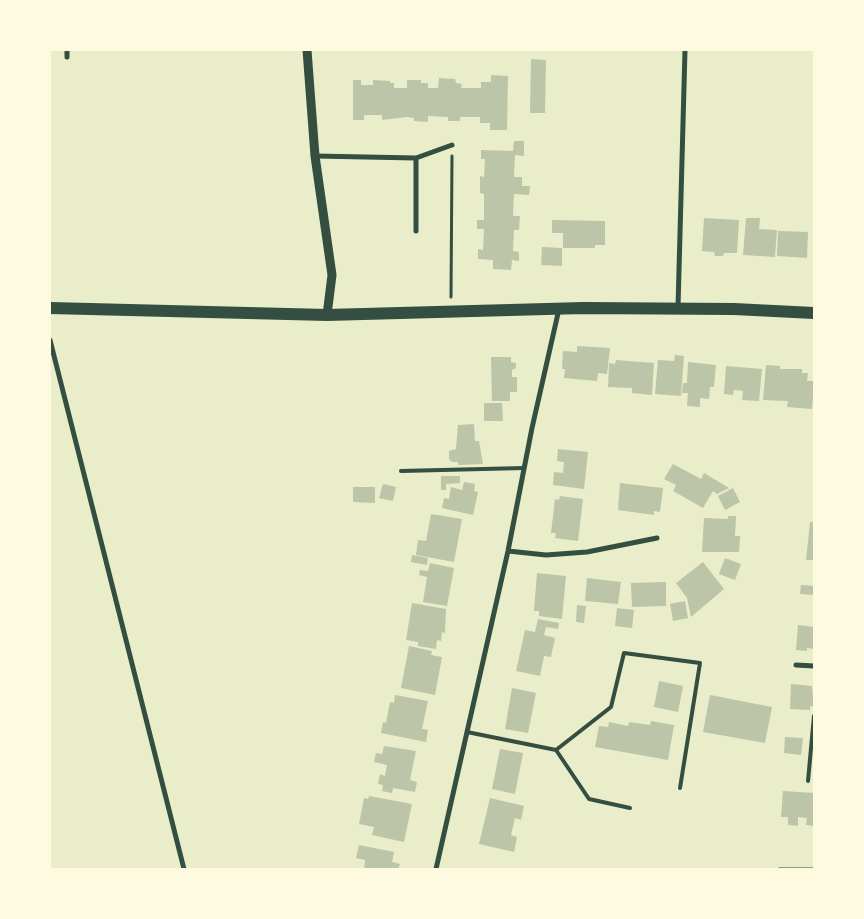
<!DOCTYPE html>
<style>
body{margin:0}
#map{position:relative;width:864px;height:919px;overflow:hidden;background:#e9edc9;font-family:"Space Grotesk",sans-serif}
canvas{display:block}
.frame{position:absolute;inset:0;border:51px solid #fefae0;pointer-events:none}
</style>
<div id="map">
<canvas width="864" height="919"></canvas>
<div class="frame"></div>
</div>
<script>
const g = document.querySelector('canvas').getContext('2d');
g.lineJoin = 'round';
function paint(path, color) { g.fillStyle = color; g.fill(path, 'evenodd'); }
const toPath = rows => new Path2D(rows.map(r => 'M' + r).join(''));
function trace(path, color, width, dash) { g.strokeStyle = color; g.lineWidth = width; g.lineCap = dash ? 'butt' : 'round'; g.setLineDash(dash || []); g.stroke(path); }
paint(toPath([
 [531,59,546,60,545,113,530,113],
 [491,75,508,76,507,130,490,130,490,123,480,123,480,117,460,117,460,121,448,121,448,117,428,116,428,122,414,121,414,118,407,117,382,120,382,115,364,115,364,120,353,120,353,80,361,80,361,85,373,85,373,80,390,81,390,83,394,83,394,88,407,88,407,80,421,80,421,83,428,83,428,88,438,88,439,78,455,79,456,83,462,84,461,88,481,88,481,82,491,82],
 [514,141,524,141,524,156,515,155,514,177,522,177,522,186,530,186,529,195,514,194,513,216,520,216,519,230,514,230,513,251,519,252,519,261,512,260,511,270,493,269,493,260,478,259,478,249,483,250,484,229,477,229,477,220,484,220,484,194,480,193,480,176,484,177,485,159,481,159,481,150,513,151],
 [704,218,739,220,737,253,724,253,723,256,715,256,714,252,702,251],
 [746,218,760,218,759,229,777,230,775,257,743,255],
 [552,220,605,221,605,245,595,245,595,248,563,248,563,233,552,233],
 [778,231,808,232,807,258,777,256],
 [542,247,562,248,562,266,541,265],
 [577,346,610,348,607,374,598,373,597,381,564,378,565,369,562,369,563,351,577,352],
 [675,355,684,356,681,396,655,394,658,360,674,361],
 [491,357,511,357,511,362,516,363,516,368,512,370,512,377,517,377,517,392,510,392,510,401,492,401],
 [616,360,654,363,652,395,632,393,632,388,608,387,609,363,615,364],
 [688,362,716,365,714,387,710,387,709,399,700,398,700,407,687,406,688,393,682,393,683,383,687,383],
 [766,365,780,366,780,369,802,369,802,373,808,373,807,381,814,381,812,409,787,407,788,401,763,400],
 [726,366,762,369,759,401,742,400,743,391,734,390,733,395,724,394],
 [484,403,502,403,503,421,484,421],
 [474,424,475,441,479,441,483,464,458,465,458,462,452,462,449,459,449,451,456,449,458,425],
 [558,449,588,452,584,489,553,485,554,472,563,473,564,462,557,461],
 [673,464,701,479,704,473,729,488,717,494,713,491,703,508,673,491,676,485,664,479],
 [441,476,460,476,460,483,446,484,446,490,441,490],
 [464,482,475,484,474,491,478,492,473,515,442,508,444,498,449,499,451,487,462,490],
 [620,483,663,488,660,512,654,511,654,515,618,510],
 [383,484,396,487,393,501,379,498],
 [353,487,375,487,375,503,353,502],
 [733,488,740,502,725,510,718,496],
 [560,496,583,499,578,541,555,538,556,533,551,533,555,499,559,500],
 [431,514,462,519,454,562,416,555,418,540,426,541],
 [728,516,736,516,735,536,740,536,739,552,702,552,704,518,728,519],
 [810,522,814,522,814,560,806,560],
 [412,555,428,558,427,565,411,562],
 [725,558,741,564,735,580,719,574],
 [703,562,724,589,691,617,687,598,676,583],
 [430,563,454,568,447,606,423,602,427,577,419,575,420,570,428,571],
 [537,573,566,576,562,619,539,616,539,611,534,611],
 [587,578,621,582,618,604,585,601],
 [666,582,666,606,632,607,631,583],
 [801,585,814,586,814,595,800,594],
 [685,601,688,618,673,621,670,604],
 [412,603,446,609,445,633,442,632,441,641,437,640,436,649,418,646,418,642,406,640],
 [577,605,586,606,584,623,576,622],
 [617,608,634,610,632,628,615,626],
 [538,619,559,623,558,629,546,627,544,635,555,638,551,657,544,656,540,676,516,671,525,630,535,632],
 [798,625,814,627,814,649,807,648,807,651,796,650],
 [409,646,432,651,431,655,442,657,435,695,401,688],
 [659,681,683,686,678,712,654,707],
 [791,684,812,686,814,707,810,706,810,710,790,709],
 [512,688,536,693,528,733,505,729],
 [395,695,428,701,422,729,428,730,426,742,381,733,383,722,386,723,390,702,394,703],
 [710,695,772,707,765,743,703,732],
 [651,721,674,725,668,760,595,747,599,726,608,727,609,722,628,726,629,722,650,725],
 [785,737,803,738,801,755,784,753],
 [384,746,416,751,410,780,417,782,415,792,393,788,392,793,382,791,383,785,378,784,380,774,385,776,387,765,374,762,376,753,382,754],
 [500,749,523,753,515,794,492,789],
 [783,791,814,793,814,826,806,825,807,818,798,817,798,826,788,825,788,817,781,817],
 [369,796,412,804,404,842,372,835,374,827,359,824,364,798,368,799],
 [490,798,524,806,521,820,515,818,511,835,517,837,514,852,479,844],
 [359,845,394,852,392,862,400,864,398,869,364,869,365,860,356,858]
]), '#bcc5a7');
trace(toPath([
 [451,297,452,156],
 [779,869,814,869]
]), '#344e41', 3);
trace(toPath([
 [401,471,524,468],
 [467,732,556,750,611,707,624,653,700,663,680,788],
 [556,750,589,799,630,808],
 [808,781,814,716]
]), '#344e41', 4);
trace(toPath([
 [67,50,67,57],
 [315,156,416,158,452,145],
 [416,231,416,158],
 [678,307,685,50],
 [50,340,184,869],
 [508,551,546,555,587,552,657,538],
 [796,665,814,666],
 [436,869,508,551,532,428,559,309]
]), '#344e41', 5);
trace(toPath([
 [307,50,315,156,332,275,327,315]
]), '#344e41', 9);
trace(toPath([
 [50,308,327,315,583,308,734,309,814,313]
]), '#344e41', 12);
</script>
